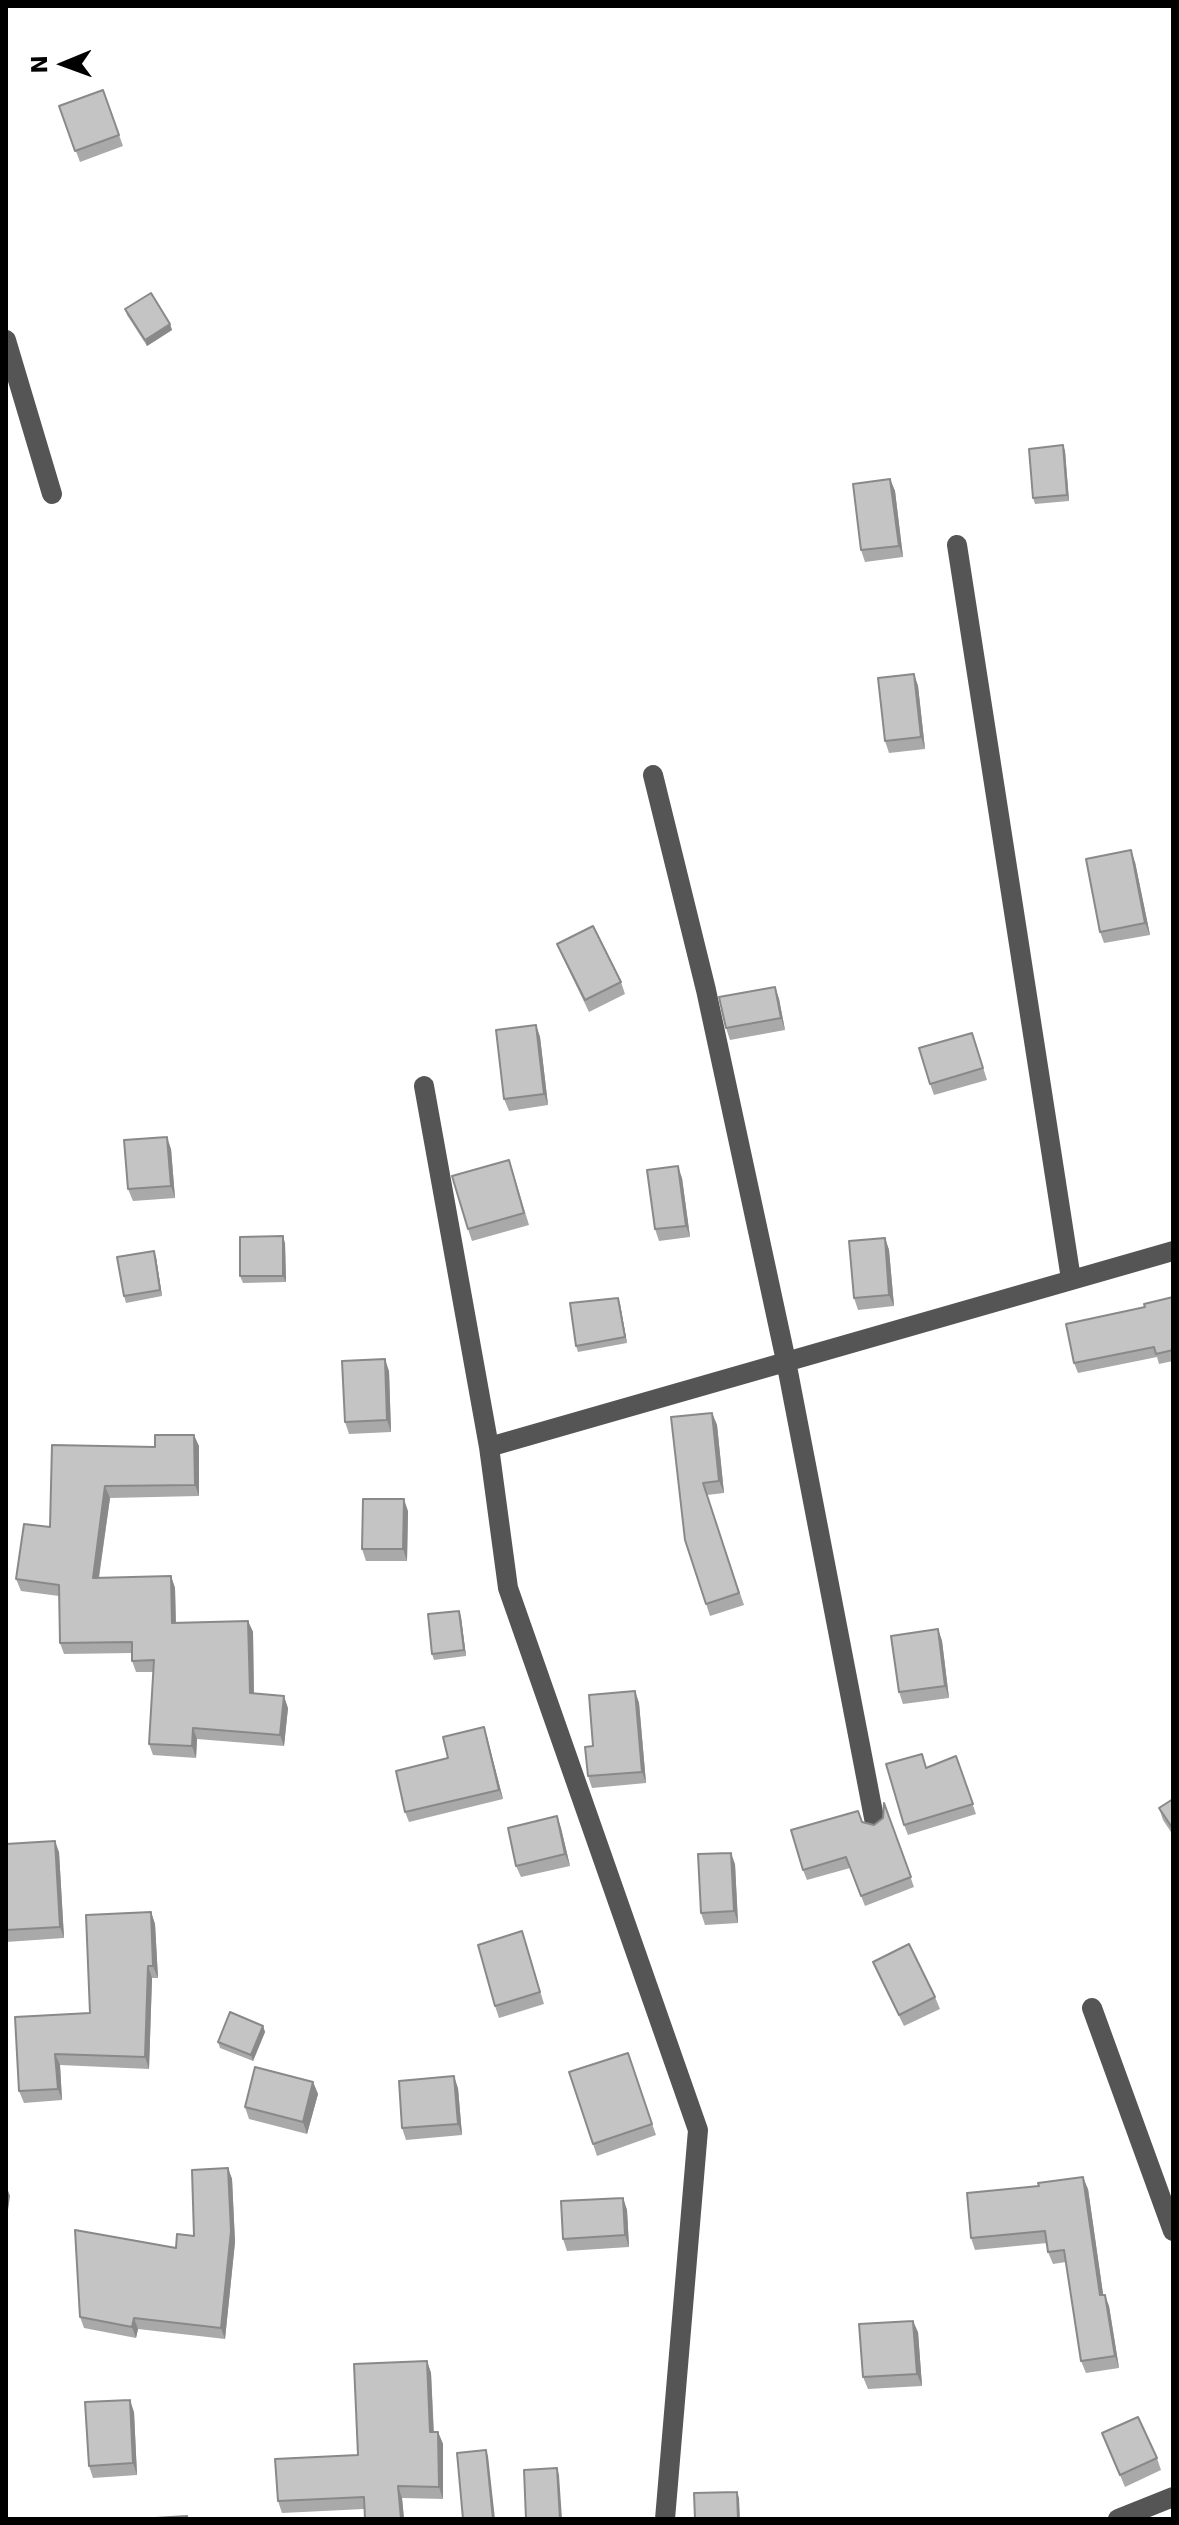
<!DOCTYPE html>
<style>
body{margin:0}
#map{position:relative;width:1179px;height:2525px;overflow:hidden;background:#fff;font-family:"DejaVu Sans",sans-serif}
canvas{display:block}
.frame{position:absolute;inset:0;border:8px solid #000;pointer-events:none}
.north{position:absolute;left:24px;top:24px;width:80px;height:80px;-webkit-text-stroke:6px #fff;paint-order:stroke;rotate:269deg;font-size:22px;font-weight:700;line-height:32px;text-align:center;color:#000}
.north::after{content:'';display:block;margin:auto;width:28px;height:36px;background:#000;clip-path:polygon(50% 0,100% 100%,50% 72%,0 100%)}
</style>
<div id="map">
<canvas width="1179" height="2525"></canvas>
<div class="frame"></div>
<div class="north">N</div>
</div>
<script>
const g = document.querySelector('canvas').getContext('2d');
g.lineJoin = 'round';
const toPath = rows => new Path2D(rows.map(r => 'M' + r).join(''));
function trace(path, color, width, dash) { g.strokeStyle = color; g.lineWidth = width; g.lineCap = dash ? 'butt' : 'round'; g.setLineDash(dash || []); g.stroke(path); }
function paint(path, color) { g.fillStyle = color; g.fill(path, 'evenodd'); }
trace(toPath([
 [6,340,52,494],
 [957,545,1071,1279],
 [653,775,706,990,786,1361,875,1823],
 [424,1086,489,1447,508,1588,698,2130,665,2519],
 [489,1447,1173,1251],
 [1092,2008,1173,2231],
 [1118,2519,1173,2497]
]), '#555', 20);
paint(toPath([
 [103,90,123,146,80,162,59,106],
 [125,309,170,324,172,330,147,346,127,315],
 [1063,445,1065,451,1069,501,1035,504,1033,498],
 [890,479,895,491,903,557,865,562,861,550],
 [914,674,918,686,925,749,889,753,885,741],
 [1135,862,1150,935,1104,943,1100,932],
 [557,944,621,982,625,994,589,1012,562,956],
 [775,987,779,999,785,1030,730,1040,726,1028],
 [536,1025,540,1037,548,1105,509,1111,504,1099],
 [976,1045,987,1080,934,1095,930,1084],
 [171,1149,175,1198,133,1201,128,1189],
 [513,1172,529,1225,472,1241,468,1229],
 [682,1178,690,1237,659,1241,655,1229],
 [885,1238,889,1250,894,1306,858,1310,854,1298],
 [285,1243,286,1282,243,1283,240,1276],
 [156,1257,162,1296,126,1303,124,1296],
 [1173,1297,1173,1361,1159,1364,1157,1357,1078,1373,1074,1363,1145,1307],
 [620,1304,627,1343,578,1352,576,1346],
 [389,1371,391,1432,349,1434,345,1422],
 [712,1413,717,1425,724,1493,707,1495,744,1605,710,1616,685,1540],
 [199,1446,199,1496,110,1498,99,1578,171,1576,175,1588,176,1623,248,1621,253,1632,254,1694,288,1708,284,1746,197,1739,196,1758,153,1755,149,1744,153,1672,136,1672,132,1661,132,1653,64,1654,60,1643,59,1596,21,1591,16,1579,50,1527,155,1447],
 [408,1511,407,1561,366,1561,362,1549],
 [459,1611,461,1617,466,1656,434,1660,432,1654],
 [938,1629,942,1641,949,1698,903,1704,899,1692],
 [635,1691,639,1703,646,1783,592,1788,588,1776,593,1746],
 [487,1737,503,1799,409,1822,405,1812,448,1758],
 [956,1756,976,1814,908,1835,904,1825],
 [1173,1799,1173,1835,1163,1820,1159,1808],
 [884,1803,914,1887,865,1906,850,1868,807,1880,803,1870,862,1822,874,1825,883,1818],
 [557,1816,561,1828,570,1866,521,1877,516,1866],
 [6,1844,59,1852,64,1938,6,1942],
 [735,1864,738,1923,705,1925,701,1913],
 [151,1912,155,1924,158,1978,152,1978,149,2069,60,2065,62,2100,24,2103,19,2091,90,2013],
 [522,1931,544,2004,499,2018,495,2006],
 [873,1962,935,1997,940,2009,904,2026,878,1974],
 [263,2026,265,2032,253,2061,220,2048,218,2042],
 [628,2053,656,2135,597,2156,569,2072],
 [313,2082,318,2094,307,2134,249,2119,245,2107],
 [458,2088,462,2135,406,2140,402,2128],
 [228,2168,232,2179,235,2242,225,2339,138,2329,136,2338,84,2328,80,2317,194,2236],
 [1088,2189,1103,2295,1109,2306,1119,2368,1086,2373,1081,2361,1066,2262,1053,2264,1048,2252,1047,2243,975,2250,971,2238],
 [623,2198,627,2210,629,2247,567,2251,563,2239],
 [918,2332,922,2386,868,2389,863,2377],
 [427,2361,431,2373,434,2432,438,2432,443,2444,443,2499,402,2498,404,2519,365,2519,364,2509,282,2513,278,2501,358,2455],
 [134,2412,137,2475,93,2478,89,2466],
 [1102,2433,1157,2458,1161,2470,1125,2487]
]), '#a9a9a9');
paint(toPath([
 [170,324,172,330,147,346,145,340],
 [1063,445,1065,451,1069,501,1067,495],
 [890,479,895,491,903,557,899,546],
 [914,674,918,686,925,749,921,737],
 [1131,850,1135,862,1150,935,1145,923],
 [775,987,779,999,785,1030,781,1018],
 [536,1025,540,1037,548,1105,544,1094],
 [167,1137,171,1149,175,1198,171,1186],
 [678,1166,682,1178,690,1237,686,1226],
 [283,1236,285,1243,286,1282,283,1276],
 [885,1238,889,1250,894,1306,889,1295],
 [154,1251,156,1257,162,1296,160,1290],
 [618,1298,620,1304,627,1343,625,1337],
 [385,1359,389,1371,391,1432,387,1420],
 [712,1413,717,1425,724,1493,719,1481],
 [194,1435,199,1446,199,1496,195,1485],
 [105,1486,110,1498,97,1589,93,1578],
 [404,1499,408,1511,407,1561,403,1549],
 [171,1576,175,1588,176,1635,172,1623],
 [459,1611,461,1617,466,1656,464,1650],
 [248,1621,253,1632,254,1705,250,1693],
 [938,1629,942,1641,949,1698,945,1686],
 [635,1691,639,1703,646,1783,642,1772],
 [284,1696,288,1708,284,1746,280,1735],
 [484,1727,487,1737,503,1799,499,1790],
 [193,1728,197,1739,196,1758,192,1746],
 [557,1816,561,1828,570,1866,565,1854],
 [55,1841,59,1852,64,1938,60,1927],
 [731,1853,735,1864,738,1923,734,1911],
 [151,1912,155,1924,158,1978,153,1966],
 [148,1966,152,1978,149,2069,145,2057],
 [263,2026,265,2032,253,2061,251,2055],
 [55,2054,60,2065,62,2100,58,2089],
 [454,2076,458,2088,462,2135,458,2124],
 [313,2082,318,2094,307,2134,303,2122],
 [228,2168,232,2179,235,2242,225,2339,221,2328],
 [1083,2177,1088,2189,1105,2307,1100,2295],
 [6,2185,10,2196,6,2224],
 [623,2198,627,2210,629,2247,625,2235],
 [1105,2295,1109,2306,1119,2368,1115,2356],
 [134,2318,138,2329,136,2338,132,2327],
 [913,2321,918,2332,922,2386,917,2374],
 [427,2361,431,2373,434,2444,430,2432],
 [130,2400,134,2412,137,2475,133,2463],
 [438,2432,443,2444,443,2499,439,2487],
 [486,2450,488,2456,495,2519,493,2519],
 [557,2468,559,2475,562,2519,560,2519],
 [398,2486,402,2498,404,2519,401,2519],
 [737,2492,739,2498,740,2519,738,2519]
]), '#898989');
const building = toPath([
 [103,90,119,135,75,151,59,106,103,90],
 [151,293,170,324,145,340,125,309,151,293],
 [1063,445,1067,495,1033,498,1029,449,1063,445],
 [890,479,899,546,861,550,853,484,890,479],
 [914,674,921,737,885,741,878,678,914,674],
 [1131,850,1145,923,1100,932,1086,859,1131,850],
 [593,926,621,982,585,1000,557,944,593,926],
 [775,987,781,1018,726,1028,719,997,775,987],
 [536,1025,544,1094,504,1099,496,1030,536,1025],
 [972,1033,983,1068,930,1084,919,1048,972,1033],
 [167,1137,171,1186,128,1189,124,1140,167,1137],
 [509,1160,524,1213,468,1229,452,1176,509,1160],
 [678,1166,686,1226,655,1229,647,1170,678,1166],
 [283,1236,283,1276,240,1276,240,1237,283,1236],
 [885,1238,889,1295,854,1298,849,1241,885,1238],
 [154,1251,160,1290,124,1296,117,1257,154,1251],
 [1173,1297,1173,1350,1156,1354,1154,1347,1074,1363,1066,1324,1145,1307,1144,1304,1173,1297],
 [618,1298,625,1337,576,1346,570,1303,618,1298],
 [385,1359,387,1420,345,1422,342,1361,385,1359],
 [712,1413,719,1481,703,1483,739,1593,706,1604,685,1540,671,1417,712,1413],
 [155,1435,194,1435,195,1485,105,1486,93,1578,171,1576,172,1623,248,1621,250,1693,284,1696,280,1735,193,1728,192,1746,149,1744,154,1660,132,1661,132,1642,60,1643,59,1585,16,1579,24,1524,50,1527,52,1445,155,1447,155,1435],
 [363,1499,404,1499,403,1549,362,1549,363,1499],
 [459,1611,464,1650,432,1654,428,1614,459,1611],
 [938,1629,945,1686,899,1692,891,1636,938,1629],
 [635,1691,642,1772,588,1776,585,1747,593,1746,589,1695,635,1691],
 [484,1727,499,1790,405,1812,396,1771,448,1758,443,1737,484,1727],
 [922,1754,926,1768,956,1756,973,1804,904,1825,886,1764,922,1754],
 [1173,1799,1173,1829,1159,1808,1173,1799],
 [884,1803,911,1877,861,1896,846,1857,803,1870,791,1830,858,1811,862,1822,874,1825,883,1818,884,1803],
 [557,1816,565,1854,516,1866,508,1828,557,1816],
 [55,1841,60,1927,6,1930,6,1844,55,1841],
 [731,1853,734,1911,701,1913,698,1854,731,1853],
 [151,1912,153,1966,148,1966,145,2057,55,2054,58,2089,19,2091,15,2017,90,2013,86,1915,151,1912],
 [522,1931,540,1992,495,2006,478,1945,522,1931],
 [909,1944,935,1997,899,2015,873,1962,909,1944],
 [230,2012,263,2026,251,2055,218,2042,230,2012],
 [628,2053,652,2124,593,2144,569,2072,628,2053],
 [255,2067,313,2082,303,2122,245,2107,255,2067],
 [454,2076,458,2124,402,2128,399,2081,454,2076],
 [228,2168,231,2231,221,2328,134,2318,132,2327,80,2317,75,2230,176,2248,177,2234,194,2236,192,2170,228,2168],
 [1083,2177,1100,2295,1105,2295,1115,2356,1081,2361,1064,2250,1048,2252,1045,2231,971,2238,967,2193,1039,2186,1038,2183,1083,2177],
 [623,2198,625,2235,563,2239,561,2201,623,2198],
 [913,2321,917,2374,863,2377,859,2324,913,2321],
 [427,2361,430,2432,438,2432,439,2487,398,2486,401,2519,365,2519,364,2497,278,2501,275,2459,358,2455,354,2364,427,2361],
 [130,2400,133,2463,89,2466,85,2402,130,2400],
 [1138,2417,1157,2458,1120,2475,1102,2433,1138,2417],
 [486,2450,493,2519,463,2519,457,2453,486,2450],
 [557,2468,560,2519,526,2519,524,2470,557,2468],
 [737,2492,738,2519,695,2519,694,2493,737,2492],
 [187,2516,188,2519,140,2519,187,2516]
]);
paint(building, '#c4c4c4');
trace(building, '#898989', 2);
</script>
